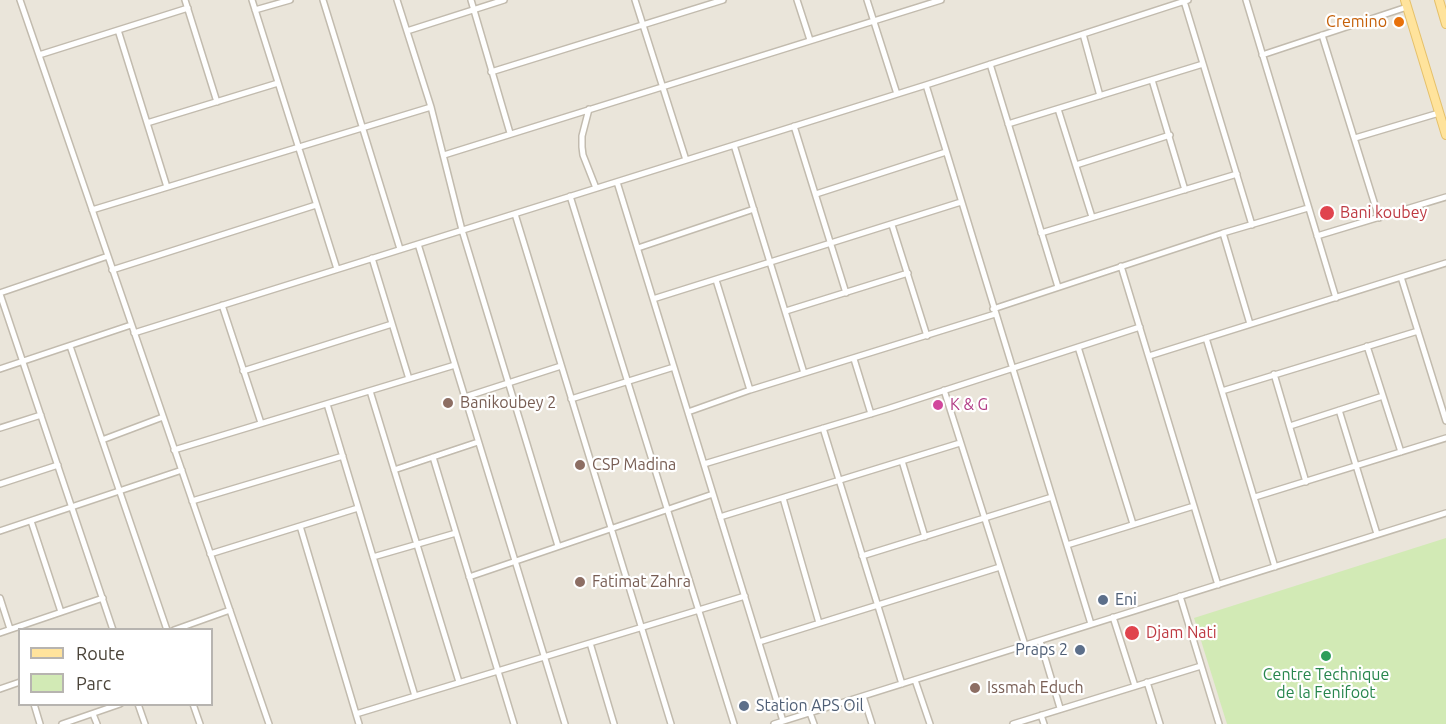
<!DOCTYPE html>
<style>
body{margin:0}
#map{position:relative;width:1446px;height:724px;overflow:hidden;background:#f6f3ec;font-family:Ubuntu,sans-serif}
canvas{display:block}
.legend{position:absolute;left:18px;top:628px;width:195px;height:78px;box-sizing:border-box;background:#fff;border:2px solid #b7b4b0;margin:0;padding:8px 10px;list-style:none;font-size:18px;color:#4b4439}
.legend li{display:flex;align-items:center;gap:12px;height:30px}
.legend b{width:30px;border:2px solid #b7b4b0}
</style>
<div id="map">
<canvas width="1446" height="724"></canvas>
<ul class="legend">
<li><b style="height:8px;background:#ffe39c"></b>Route</li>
<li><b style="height:16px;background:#d2eab5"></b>Parc</li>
</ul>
</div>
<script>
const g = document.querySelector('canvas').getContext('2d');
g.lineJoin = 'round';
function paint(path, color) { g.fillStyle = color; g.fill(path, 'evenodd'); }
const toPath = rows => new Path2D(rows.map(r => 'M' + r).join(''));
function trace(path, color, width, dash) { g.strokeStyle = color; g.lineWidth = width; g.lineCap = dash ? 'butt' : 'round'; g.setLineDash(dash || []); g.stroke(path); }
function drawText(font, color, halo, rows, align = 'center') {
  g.font = font + ' Ubuntu,sans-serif'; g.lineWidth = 4.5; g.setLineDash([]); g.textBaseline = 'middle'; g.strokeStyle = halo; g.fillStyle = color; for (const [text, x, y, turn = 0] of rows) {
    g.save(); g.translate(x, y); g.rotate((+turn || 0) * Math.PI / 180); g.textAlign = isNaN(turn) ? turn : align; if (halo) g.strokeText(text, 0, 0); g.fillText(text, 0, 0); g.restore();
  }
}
paint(toPath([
 [0,0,1446,0,1446,724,0,724],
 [20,630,212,630,212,704,20,704]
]), '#eae5da');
paint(toPath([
 [1446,538,1446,724,1227,724,1194,618]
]), '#d2eab5');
const minor = toPath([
 [20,0,269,724],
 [185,0,217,102],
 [252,0,337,269],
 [323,0,400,249],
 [397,0,431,107,462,230,558,546],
 [471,0,510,133],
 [635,0,686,160],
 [797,0,810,40],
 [867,0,897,94],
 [1246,0,1336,298],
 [1184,1,1252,225],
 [255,10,290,0],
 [118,30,167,187],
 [407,31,504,0],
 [1083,34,1100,96],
 [1322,35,1379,218],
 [39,55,188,8],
 [1262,55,1407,7],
 [990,64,1058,287],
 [491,72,723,0],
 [1152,80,1185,190],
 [926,85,1091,624],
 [589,109,582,136,582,147,583,155,596,188],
 [1058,109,1092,217],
 [147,123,278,83],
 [1008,124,1203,64],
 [794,126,846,293],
 [1355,138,1439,113],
 [734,145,804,373],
 [444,155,941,0],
 [1076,165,1170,135],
 [617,182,783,721],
 [816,194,946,152],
 [570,196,734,724],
 [92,210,431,107],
 [515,214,671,724],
 [892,225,927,336],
 [1041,233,1237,174],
 [1223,233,1250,324],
 [1317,236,1446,197],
 [418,244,565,724],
 [638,248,754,209],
 [372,258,409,379],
 [1121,266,1218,585],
 [112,270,316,205],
 [1401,277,1446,421],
 [716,280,750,390],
 [0,293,108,256],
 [0,294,113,630],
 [653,299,961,202],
 [222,305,261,423],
 [993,309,1223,233,1308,208],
 [786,311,908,273],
 [134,333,926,85,1188,0],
 [1206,338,1275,567],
 [70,346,167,630],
 [1367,346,1401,452],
 [1078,347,1133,524],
 [1149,356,1446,263],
 [854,359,871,414],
 [0,369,131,325],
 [243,371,392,324],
 [1274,374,1306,482],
 [944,390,1025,645],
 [370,391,459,682],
 [1222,391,1418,331],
 [465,397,561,366],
 [571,399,674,367],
 [327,404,415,696],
 [1339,410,1377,534],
 [688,412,750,390,995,314],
 [1290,426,1383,396],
 [0,428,41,415],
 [823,428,902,684],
 [102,440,163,417],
 [174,450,455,365],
 [433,457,514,724],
 [902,461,925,537],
 [704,464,887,409,1140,327],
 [394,470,478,442],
 [0,484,58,465],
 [1255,497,1446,438],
 [783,498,819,623],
 [192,501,343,456],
 [720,517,960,443],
 [31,521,61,612],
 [300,526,359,724],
 [0,531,182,470],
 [1067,545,1194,506],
 [210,554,358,508],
 [862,556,1052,497],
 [373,557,456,533],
 [469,577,713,494],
 [1180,596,1219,724],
 [0,598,10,629],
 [1113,617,1135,686],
 [174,630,230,610],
 [0,633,103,598],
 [1040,641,1060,708],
 [759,642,1000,567],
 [590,643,614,724],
 [915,680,930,724],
 [1147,682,1160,724],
 [0,689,20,682],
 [863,696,872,724],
 [34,704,40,724],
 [138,704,145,724],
 [193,704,200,724],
 [810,713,814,724],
 [93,714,97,724],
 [356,714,745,596],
 [1041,715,1044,724],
 [62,724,120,704],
 [774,724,1446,513],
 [1013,724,1201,666]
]);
const primary = toPath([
 [1405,0,1446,135],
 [1439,0,1446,24]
]);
trace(minor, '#c2bbae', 8);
trace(primary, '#e6c16a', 10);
trace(minor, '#fff', 5);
trace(primary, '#ffe39c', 8);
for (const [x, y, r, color] of [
 [1399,22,6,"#e8710a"],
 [1327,213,8,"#e0444e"],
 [448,403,6,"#8d6e63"],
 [938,405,6,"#d1479c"],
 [580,465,6,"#8d6e63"],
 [580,582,6,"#8d6e63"],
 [1103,600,6,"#5c6f8a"],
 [1132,633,8,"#e0444e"],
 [1080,650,6,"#5c6f8a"],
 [1326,656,6,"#2e9e5b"],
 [975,688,6,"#8d6e63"],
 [744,706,6,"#5c6f8a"]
]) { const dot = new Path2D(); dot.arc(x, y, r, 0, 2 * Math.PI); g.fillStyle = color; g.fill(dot); trace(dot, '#fff', 2); }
drawText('16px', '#c56008', '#fff', [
 ["Cremino",1387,22]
], 'right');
drawText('16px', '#be3a42', '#fff', [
 ["Bani koubey",1340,213],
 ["Djam Nati",1146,633]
], 'left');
drawText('16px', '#785e54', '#fff', [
 ["Banikoubey 2",460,403],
 ["CSP Madina",592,465],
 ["Fatimat Zahra",592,582],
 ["Issmah Educh",987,688]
], 'left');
drawText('16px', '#b23c85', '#fff', [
 ["K & G",950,405]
], 'left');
drawText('16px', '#4e5e75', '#fff', [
 ["Eni",1115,600],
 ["Praps 2",1068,650,"right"],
 ["Station APS Oil",756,706]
], 'left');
drawText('16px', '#27864d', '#fff', [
 ["Centre Technique",1326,675],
 ["de la Fenifoot",1326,693]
]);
</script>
